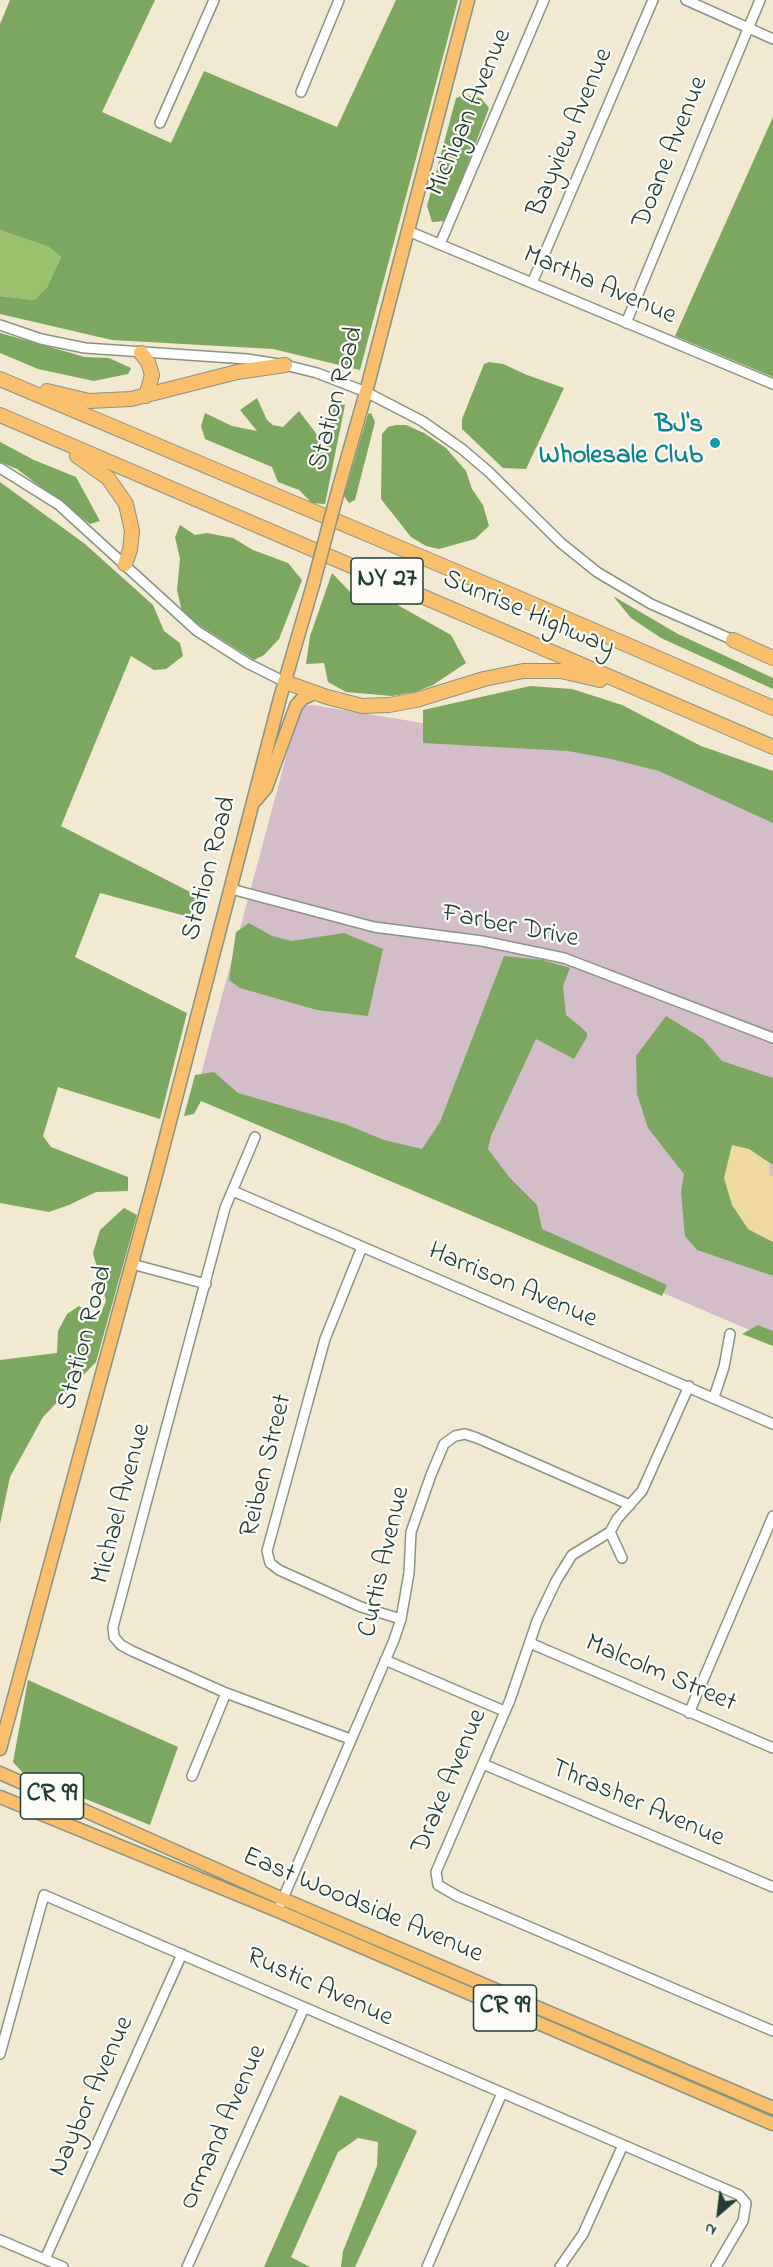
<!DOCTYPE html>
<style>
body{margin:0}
#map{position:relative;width:773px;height:2267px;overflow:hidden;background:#f1e9d1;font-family:"Indie Flower",sans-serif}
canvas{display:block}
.north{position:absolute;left:689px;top:2183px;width:60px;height:60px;-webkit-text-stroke:4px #fdfcf7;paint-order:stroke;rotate:208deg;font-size:16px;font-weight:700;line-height:24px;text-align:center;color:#1f3d34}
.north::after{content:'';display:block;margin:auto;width:21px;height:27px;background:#1f3d34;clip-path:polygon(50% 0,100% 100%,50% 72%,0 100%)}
</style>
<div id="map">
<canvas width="773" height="2267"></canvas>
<div class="north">N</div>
</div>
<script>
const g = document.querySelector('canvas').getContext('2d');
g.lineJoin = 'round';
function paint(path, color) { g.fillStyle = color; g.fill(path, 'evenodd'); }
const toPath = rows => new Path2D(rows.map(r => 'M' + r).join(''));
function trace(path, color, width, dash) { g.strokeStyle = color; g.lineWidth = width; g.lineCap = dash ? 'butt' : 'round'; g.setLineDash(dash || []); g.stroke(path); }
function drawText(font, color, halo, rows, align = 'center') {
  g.font = font + ' "Indie Flower",sans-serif'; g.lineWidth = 4.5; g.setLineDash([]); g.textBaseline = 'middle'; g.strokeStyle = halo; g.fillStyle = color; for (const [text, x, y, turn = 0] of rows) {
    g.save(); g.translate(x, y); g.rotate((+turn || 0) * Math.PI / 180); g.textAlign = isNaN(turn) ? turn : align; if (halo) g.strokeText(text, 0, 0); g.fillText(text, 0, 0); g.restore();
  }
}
paint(toPath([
 [312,705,662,762,773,810,773,1340,196,1093,296,720,303,706]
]), '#d2bdc8');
paint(toPath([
 [0,230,49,247,61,257,47,287,34,300,0,296]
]), '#9bc16d');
paint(toPath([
 [10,0,155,0,102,112,171,143,204,71,337,127,396,0,458,0,360,370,273,349,112,340,0,314,0,296,34,300,47,287,61,257,49,247,0,230,0,24],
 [464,95,481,98,489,108,446,221,432,222,427,206,456,98],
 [773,117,773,377,675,336],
 [0,333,85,357,109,358,131,368,128,374,94,381,38,369,0,353],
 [489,362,503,364,527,375,564,388,526,469,503,468,462,429,462,419,484,364],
 [257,398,267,420,273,425,283,427,299,411,315,432,325,449,335,402,345,405,325,504,312,503,299,490,278,482,272,467,205,439,201,426,205,413,232,426,257,431,240,410],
 [371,413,375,422,355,500,349,503,344,496,368,414],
 [396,425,406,425,424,433,446,448,466,471,472,489,483,505,489,526,475,539,439,549,426,546,411,537,381,499,382,434,388,427],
 [0,442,34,460,76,477,100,521,90,524,17,469,0,462],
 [0,482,85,544,153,605,164,631,180,643,183,656,166,669,154,670,131,656,61,826,200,897,205,903,202,910,193,918,100,893,75,957,187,1013,160,1119,58,1087,43,1136,51,1147,128,1177,128,1191,96,1192,69,1205,49,1212,0,1203],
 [180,525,195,535,207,533,233,538,253,550,288,563,302,580,279,639,264,655,254,660,202,627,182,612,177,590,180,559,175,537],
 [332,573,353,595,359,593,387,599,451,635,466,663,433,685,415,692,392,696,346,692,328,682,324,663,306,664,310,636],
 [613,596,678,634,773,678,773,689,661,638,631,618],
 [530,686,572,689,622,705,701,746,773,771,773,823,659,771,611,759,568,751,423,743,423,710],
 [249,923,272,936,292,941,344,933,383,949,368,1016,317,1010,240,988,229,980,236,932],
 [504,956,542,960,570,968,563,986,566,1015,581,1027,587,1033,587,1037,574,1059,536,1039,491,1136,488,1149,509,1177,537,1205,542,1229,667,1285,662,1296,201,1101,194,1114,184,1116,195,1075,214,1072,238,1093,345,1124,384,1140,422,1149,440,1122],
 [666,1016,703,1039,722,1061,773,1078,773,1164,770,1163,748,1229,773,1242,773,1276,697,1250,685,1236,681,1192,684,1174,648,1128,637,1094,636,1056],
 [124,1208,137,1215,96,1362,43,1417,10,1477,0,1524,0,1360,57,1353,58,1331,67,1314,79,1306,98,1320,106,1301,93,1253,100,1230],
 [758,1325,773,1331,773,1346,742,1334],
 [28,1680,178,1747,150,1825,24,1774,13,1762],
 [340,2095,417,2131,355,2267,341,2267,343,2251,377,2166,378,2142,358,2138,338,2152,291,2257,310,2267,264,2267]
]), '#7ca760');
paint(toPath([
 [732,1145,749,1149,770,1163,769,1175,773,1176,773,1242,748,1229,732,1205,724,1178]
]), '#eeda9e');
const minor = toPath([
 [686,0,773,39],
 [301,92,339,0],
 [160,123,214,0],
 [408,231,773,384],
 [440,244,544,0],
 [532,283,653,0],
 [626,323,760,0],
 [0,325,41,339,85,348,247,359,285,365,317,373,366,392,422,421,462,449,489,472,561,543,597,572,651,604,733,640],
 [0,468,59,505,197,631,247,663,285,682],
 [231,889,374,927,482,941,564,958,773,1038],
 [255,1137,225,1208,113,1627,114,1637,121,1645,132,1651,226,1693,350,1739],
 [233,1191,773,1424],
 [362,1247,325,1339,267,1551,270,1563,279,1570,361,1607,401,1619],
 [132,1264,206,1284],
 [689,1386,642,1491,617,1519,610,1532,572,1555,556,1581,537,1621,510,1700,436,1872,438,1885,457,1896,773,2031],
 [714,1397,724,1367,730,1334],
 [610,1532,622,1558],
 [530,1643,773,1748],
 [385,1660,504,1711],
 [689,1713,773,1516],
 [483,1764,773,1887],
 [192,1776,226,1693],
 [281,1903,394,1640,401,1619,409,1573,411,1532,431,1475,444,1444,455,1436,465,1434,477,1438,630,1505],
 [0,2054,44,1895,739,2195,746,2203,743,2221,716,2267],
 [0,2240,63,2267],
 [45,2259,182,1954],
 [187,2267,304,2008],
 [427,2267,502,2093],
 [560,2267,583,2234,623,2145]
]);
const major = toPath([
 [339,487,366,392,468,0],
 [256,800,266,788,296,706,302,699,314,693],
 [0,1749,156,1175,280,698,313,585],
 [0,1773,283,1899,773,2108],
 [0,1797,278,1911,773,2124]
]);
const highway = toPath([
 [141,353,148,362,152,375,146,396],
 [0,379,514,596,773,708],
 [47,391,89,401,131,399,237,372,285,365],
 [0,415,773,747],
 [77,456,108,478,126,504,132,531,130,550,125,564],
 [733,640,773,658],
 [285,682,327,697,362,706,389,705,416,700,484,679,523,671,561,671,600,680]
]);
trace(minor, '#889382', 12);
trace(major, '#889382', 15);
trace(highway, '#889382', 16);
trace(minor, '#fff', 9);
trace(major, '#f9bf6c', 12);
trace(highway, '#f9bf6c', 14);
const majorBridge = toPath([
 [313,585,339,487]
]);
trace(majorBridge, '#889382', 15, []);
trace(majorBridge, '#f9bf6c', 12);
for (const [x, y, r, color] of [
 [715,443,6,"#0f9aa8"]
]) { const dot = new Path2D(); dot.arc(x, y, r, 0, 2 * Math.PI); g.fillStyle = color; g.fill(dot); trace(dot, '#fdfcf7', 2); }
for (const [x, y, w] of [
 [387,581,72],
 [52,1796,63],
 [505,2008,63]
]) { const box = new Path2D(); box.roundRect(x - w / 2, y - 23, w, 46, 4.5); g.fillStyle = '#fdfcf7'; g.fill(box); trace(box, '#1f3d34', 1.5); }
drawText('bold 26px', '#1f3d34', null, [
 ["NY 27",387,581],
 ["CR 99",52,1796],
 ["CR 99",505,2008]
]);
drawText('27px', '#1f3d34', '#fdfcf7', [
 ["Michigan Avenue",471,113,-67],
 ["Bayview Avenue",572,133,-67],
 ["Doane Avenue",672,153,-68],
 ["Martha Avenue",599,287,23],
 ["Station Road",338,399,-75],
 ["Sunrise Highway",528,615,23],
 ["Station Road",211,869,-75],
 ["Farber Drive",510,928,11],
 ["Harrison Avenue",512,1287,23],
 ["Station Road",87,1338,-75],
 ["Reiben Street",268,1466,-76],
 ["Michael Avenue",123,1504,-75],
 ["Curtis Avenue",386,1562,-77],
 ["Malcolm Street",660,1675,23],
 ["Drake Avenue",451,1782,-67],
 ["Thrasher Avenue",637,1805,23],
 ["East Woodside Avenue",362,1907,23],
 ["Rustic Avenue",319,1989,24],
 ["Naybor Avenue",93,2097,-66],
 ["Ormand Avenue",225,2128,-66]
]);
drawText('bold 27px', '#0d838f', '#fdfcf7', [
 ["BJ's",703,427],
 ["Wholesale Club",703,458]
], 'right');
</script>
